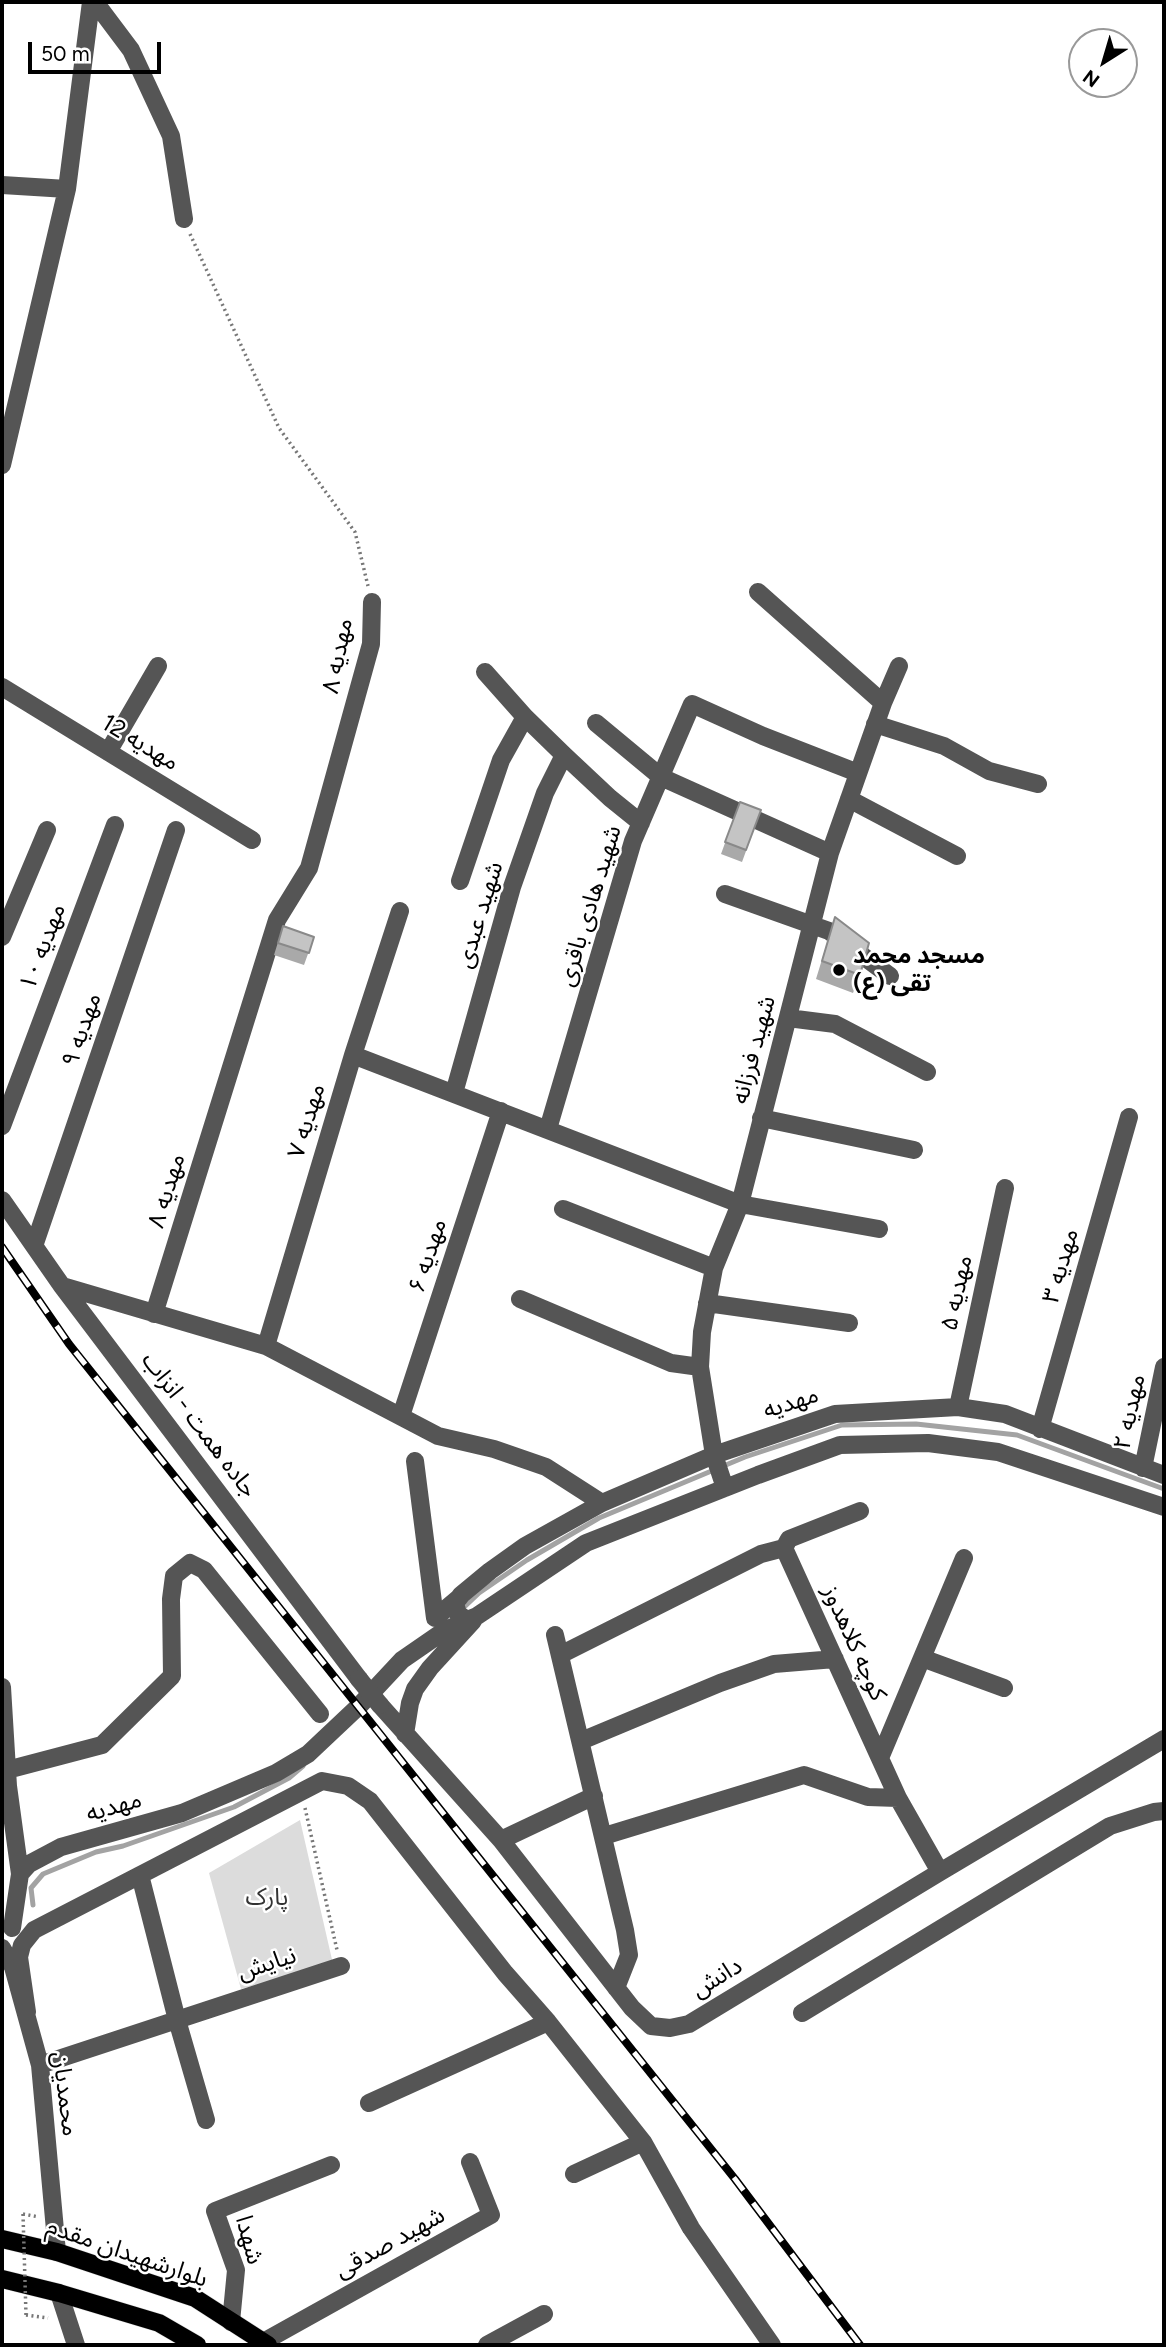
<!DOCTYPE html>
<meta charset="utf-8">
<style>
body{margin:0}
#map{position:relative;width:1166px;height:2347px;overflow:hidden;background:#fff;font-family:Figtree,sans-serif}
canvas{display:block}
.frame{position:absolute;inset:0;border:4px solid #000;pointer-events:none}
.north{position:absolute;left:1068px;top:28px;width:70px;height:70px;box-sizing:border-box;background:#fff;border:2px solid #999;border-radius:50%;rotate:217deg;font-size:19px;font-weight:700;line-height:28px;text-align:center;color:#000}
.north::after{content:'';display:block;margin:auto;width:24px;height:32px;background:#000;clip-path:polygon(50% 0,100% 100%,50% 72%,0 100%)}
.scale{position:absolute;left:28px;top:42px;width:133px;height:32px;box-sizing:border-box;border:4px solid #000;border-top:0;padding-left:9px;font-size:21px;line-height:24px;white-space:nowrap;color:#000;-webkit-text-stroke:5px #fff;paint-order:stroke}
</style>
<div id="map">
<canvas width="1166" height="2347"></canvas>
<div class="frame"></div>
<div class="north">N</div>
<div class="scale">50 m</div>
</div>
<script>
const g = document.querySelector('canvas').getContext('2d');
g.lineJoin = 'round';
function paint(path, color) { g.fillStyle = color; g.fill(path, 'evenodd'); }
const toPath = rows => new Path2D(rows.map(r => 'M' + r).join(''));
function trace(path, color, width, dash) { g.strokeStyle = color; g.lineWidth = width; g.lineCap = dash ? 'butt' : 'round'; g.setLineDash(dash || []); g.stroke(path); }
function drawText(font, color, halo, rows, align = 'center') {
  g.font = font + ' Figtree,"Noto Sans Arabic",sans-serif'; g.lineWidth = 5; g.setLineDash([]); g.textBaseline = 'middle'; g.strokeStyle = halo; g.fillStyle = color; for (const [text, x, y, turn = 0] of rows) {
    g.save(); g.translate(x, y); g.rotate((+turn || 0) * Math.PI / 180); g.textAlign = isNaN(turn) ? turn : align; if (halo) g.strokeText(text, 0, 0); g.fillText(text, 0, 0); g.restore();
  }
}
paint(toPath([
 [300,1820,333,1964,241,1989,209,1873]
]), '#dcdcdc');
trace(toPath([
 [460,1611,479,1593,527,1560,599,1518,745,1457,842,1425,916,1424,1017,1435,1164,1489],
 [33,1905,31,1888,43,1874,96,1852,123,1846,234,1807,289,1778,303,1766]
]), '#a3a3a3', 5);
const major = toPath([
 [2,2239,57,2252,195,2298,268,2345],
 [2,2279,59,2293,159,2323,197,2345]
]);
trace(major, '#dbdbdb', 19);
trace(toPath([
 [190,234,279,428,355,532,368,586],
 [305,1808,337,1950],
 [23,2214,39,2217],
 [26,2315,48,2318]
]), '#777', 3.5, [2, 3.5]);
trace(toPath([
 [95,2,131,50,171,136,184,219],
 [2,185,67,189],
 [2,465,67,189,91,2],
 [758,592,883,703],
 [485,672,525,717,564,755,610,798,641,823],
 [2,687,252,840],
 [596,723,661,777,830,853],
 [875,724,944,746,989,771,1038,784],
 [108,752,158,666],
 [849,799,957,856],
 [460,881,501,760,525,717],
 [725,894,829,931,890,976],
 [2,937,47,830],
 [788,1018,835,1024,927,1072],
 [353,1055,740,1204,879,1229],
 [454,1093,512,887,545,793,564,755],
 [761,1118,914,1150],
 [2,1126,115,825],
 [548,1129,633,841,692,704,763,736,858,773],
 [2,1200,62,1286,359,1679],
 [563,1209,714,1268],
 [34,1246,176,830],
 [62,1286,266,1346,438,1436,494,1449,546,1467,602,1503],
 [520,1299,671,1363,700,1367],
 [707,1303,849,1323],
 [154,1314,277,920,309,868,371,644,372,602],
 [266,1346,353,1055,400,911],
 [958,1407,1005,1188],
 [401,1416,501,1111],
 [1040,1429,1129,1117],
 [415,1461,435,1618,460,1597],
 [1143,1468,1164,1367],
 [1164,1475,1005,1414,958,1407,835,1414,714,1455,602,1503,525,1546,490,1571,461,1595,455,1603,458,1614,467,1620,477,1616,586,1543,758,1475,840,1445,928,1443,998,1452,1164,1507],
 [725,1488,714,1455,700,1367,702,1332,714,1268,740,1204,830,853,883,703,899,666],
 [784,1548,898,1798,940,1872],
 [555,1635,625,1930,629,1955,616,1988],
 [560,1655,761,1554,784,1548,789,1539,860,1511],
 [922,1658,1004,1688],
 [2,1687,8,1786,20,1874],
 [380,1705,501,1840,632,2008,651,2026,670,2028,689,2024,940,1872,1164,1739],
 [405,1734,410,1703,415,1689,430,1668,473,1621],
 [581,1741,720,1683,774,1664,835,1659],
 [880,1758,964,1558],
 [7,1770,102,1745,172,1676,171,1599,174,1576,190,1563,204,1570,320,1714],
 [604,1836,804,1775,868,1797,898,1798],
 [501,1840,594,1796],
 [140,1875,177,2020,206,2120],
 [12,1928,20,1874,29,1864,61,1847,182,1813,276,1773,308,1754,360,1705,402,1660,444,1631,467,1620],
 [2,1948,13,1967,40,2065,57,2252],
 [27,2012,19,1957,22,1945,34,1930,322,1781,348,1786,370,1801,505,1973,548,2022,643,2142,691,2228,772,2345],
 [802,2013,1110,1826,1154,1812,1164,1811],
 [40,2065,341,1966],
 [369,2103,548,2022],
 [574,2174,643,2142],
 [59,2293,76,2345],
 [231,2322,236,2270,215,2211,331,2165],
 [263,2342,491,2215,470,2162],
 [487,2345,544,2314]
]), '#555', 18);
trace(major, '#000', 18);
const rail = toPath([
 [2,1247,69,1344,735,2179,860,2345]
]);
trace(rail, '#000', 8);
trace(rail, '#fff', 5, [16]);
trace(toPath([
 [23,2214,26,2315]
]), '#777', 3.5, [2, 3.5]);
trace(toPath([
 [359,1679,380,1705]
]), '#555', 18);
paint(toPath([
 [740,802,761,810,742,862,721,854],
 [835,917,860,975,853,993,816,979],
 [283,926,314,937,304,965,274,955]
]), '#a9a9a9');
const building = toPath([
 [740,802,761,810,746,850,725,842,740,802],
 [835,917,869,943,860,975,822,961,835,917],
 [283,926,314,937,309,953,278,943,283,926]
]);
paint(building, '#c4c4c4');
trace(building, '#898989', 2);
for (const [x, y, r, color] of [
 [839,970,7,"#000"]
]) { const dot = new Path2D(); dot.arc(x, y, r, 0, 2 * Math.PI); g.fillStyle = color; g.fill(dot); trace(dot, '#fff', 2.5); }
drawText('24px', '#000', '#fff', [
 ["مهدیه ۸",338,656,-79],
 ["مهدیه 12",140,743,31],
 ["شهید هادی باقری",590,906,-73],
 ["شهید عبدی",480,915,-73],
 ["مهدیه ۱۰",43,947,-69],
 ["مهدیه ۹",82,1030,-71],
 ["شهید فرزانه",754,1050,-75],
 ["مهدیه ۷",307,1121,-73],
 ["مهدیه ۸",167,1191,-73],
 ["مهدیه ۶",428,1256,-72],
 ["مهدیه ۳",1061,1266,-74],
 ["مهدیه ۵",957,1293,-78],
 ["مهدیه",791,1403,-18],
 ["مهدیه ۲",1130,1412,-78],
 ["جاده همت - انزاب",199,1425,53],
 ["کوچه کلاهدوز",854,1643,66],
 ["مهدیه",114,1807,-16],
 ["نیایش",267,1964,-18],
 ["دانش",717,1978,-31],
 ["محمدیان",65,2094,83],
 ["شهدا",249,2240,75],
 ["شهید صدقی",390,2243,-29],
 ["بلوارشهیدان مقدم",127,2253,19]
]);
drawText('bold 24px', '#000', '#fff', [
 ["مسجد محمد",853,956],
 ["تقی (ع)",853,984]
], 'left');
drawText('24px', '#333', '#fff', [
 ["پارک",267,1898]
]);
</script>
